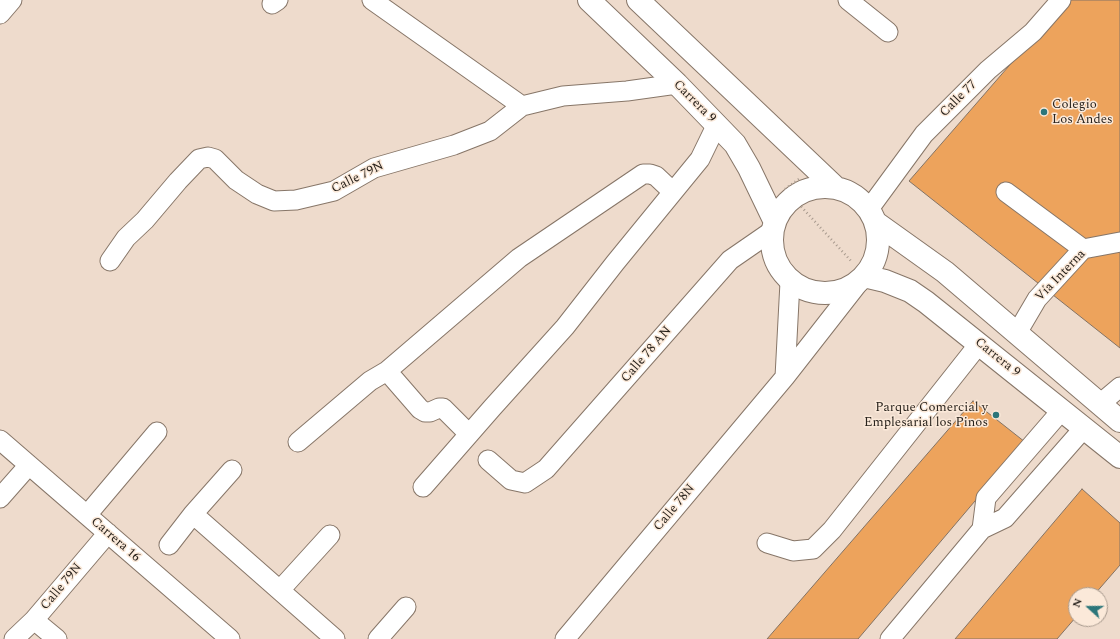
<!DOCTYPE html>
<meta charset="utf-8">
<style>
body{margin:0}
#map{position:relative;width:1120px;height:639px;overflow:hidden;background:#eedbcc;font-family:Spectral,serif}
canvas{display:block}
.north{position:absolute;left:1068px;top:587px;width:40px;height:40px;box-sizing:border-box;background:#fbe9d9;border:1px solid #a7998d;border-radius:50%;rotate:291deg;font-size:11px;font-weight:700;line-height:16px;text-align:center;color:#28221c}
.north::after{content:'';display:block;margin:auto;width:14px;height:18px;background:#2c767a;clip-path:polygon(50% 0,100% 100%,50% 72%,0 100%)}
</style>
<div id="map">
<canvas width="1120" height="639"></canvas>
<div class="north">N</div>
</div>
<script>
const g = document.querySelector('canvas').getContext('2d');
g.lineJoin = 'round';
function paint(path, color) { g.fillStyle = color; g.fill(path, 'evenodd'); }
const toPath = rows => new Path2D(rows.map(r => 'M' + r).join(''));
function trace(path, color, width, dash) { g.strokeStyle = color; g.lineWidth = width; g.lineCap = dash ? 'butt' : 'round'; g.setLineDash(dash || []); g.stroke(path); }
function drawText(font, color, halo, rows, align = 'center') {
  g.font = font + ' Spectral,serif'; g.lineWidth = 3; g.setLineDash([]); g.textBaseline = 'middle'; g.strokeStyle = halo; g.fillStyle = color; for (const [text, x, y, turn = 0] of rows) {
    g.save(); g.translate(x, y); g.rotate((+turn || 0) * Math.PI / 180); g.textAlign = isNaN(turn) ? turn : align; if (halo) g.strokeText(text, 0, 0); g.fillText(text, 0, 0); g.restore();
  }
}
const building = toPath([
 [1064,0,1120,0,1120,348,909,181,1028,44,1064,0],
 [973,401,1025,442,858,639,767,639,973,401],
 [1082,489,1120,523,1120,565,1094,595,1076,595,1076,617,1057,639,955,639,1082,489]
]);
paint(building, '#eda35c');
trace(building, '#837365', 1);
const minor = toPath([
 [372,0,522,106],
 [848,0,888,32],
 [272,4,278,0],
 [0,14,12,0],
 [1006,192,1083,249],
 [869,209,924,134,988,70,1033,32,1061,0],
 [110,261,126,238,145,220,178,181,199,159,208,157,215,159,236,180,257,194,274,201,296,200,334,191,374,168,454,145,490,131,522,106,563,96,627,91,677,84],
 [1017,333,1037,299,1083,249,1120,242],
 [387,371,519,258,643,174,650,174,656,176,673,192],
 [785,377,790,282],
 [1101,403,1120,387],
 [0,440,230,639],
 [298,442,370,381,387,371,420,409,425,412,430,412,439,408,443,408,469,434],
 [488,460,511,480,525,483,546,469,730,260,772,231],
 [423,487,492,408,565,327,615,263,700,159,717,124],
 [0,498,29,465],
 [193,514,335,639],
 [87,515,157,432],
 [982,529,986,498,1062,410],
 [767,543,793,551,813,549,832,530,979,344],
 [169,545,193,514,232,470],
 [280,590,330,535],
 [34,620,57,639],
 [14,639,34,620,108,533],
 [378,639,406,607],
 [565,639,785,377,860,281],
 [890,639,982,529,1005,518,1084,428]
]);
const major = toPath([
 [589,0,677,84,735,144,749,168,775,222],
 [638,0,835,187],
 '772 240a53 53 0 1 1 106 0a53 53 0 1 1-106 0Z',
 [875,222,945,272,1120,421],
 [864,276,885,281,910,291,926,302,1120,457]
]);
trace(minor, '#877668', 21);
trace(major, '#877668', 24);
trace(toPath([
 [785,189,852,262],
 [785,189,799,179]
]), '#a7998d', 2.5, [1, 3]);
trace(minor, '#fff', 19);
trace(major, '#fff', 22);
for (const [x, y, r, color] of [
 [1044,112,4,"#2c767a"],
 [996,415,4,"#2c767a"]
]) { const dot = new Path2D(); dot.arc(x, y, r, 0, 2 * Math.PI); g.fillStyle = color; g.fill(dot); trace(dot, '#fbe9d9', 1.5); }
drawText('13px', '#28221c', '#fbe9d9', [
 ["Calle 77",959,99,-45],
 ["Carrera 9",694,102,45],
 ["Calle 79N",358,178,-26],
 ["Vía Interna",1061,276,-46],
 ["Calle 78 AN",647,355,-49],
 ["Carrera 9",997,358,39],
 ["Calle 78N",675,508,-50],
 ["Carrera 16",115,540,41],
 ["Calle 79N",62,587,-50]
]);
drawText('13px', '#28221c', '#fbe9d9', [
 ["Colegio",1052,105],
 ["Los Andes",1052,120],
 ["Parque Comercial y",988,408,"right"],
 ["Emplesarial los Pinos",988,423,"right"]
], 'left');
</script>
